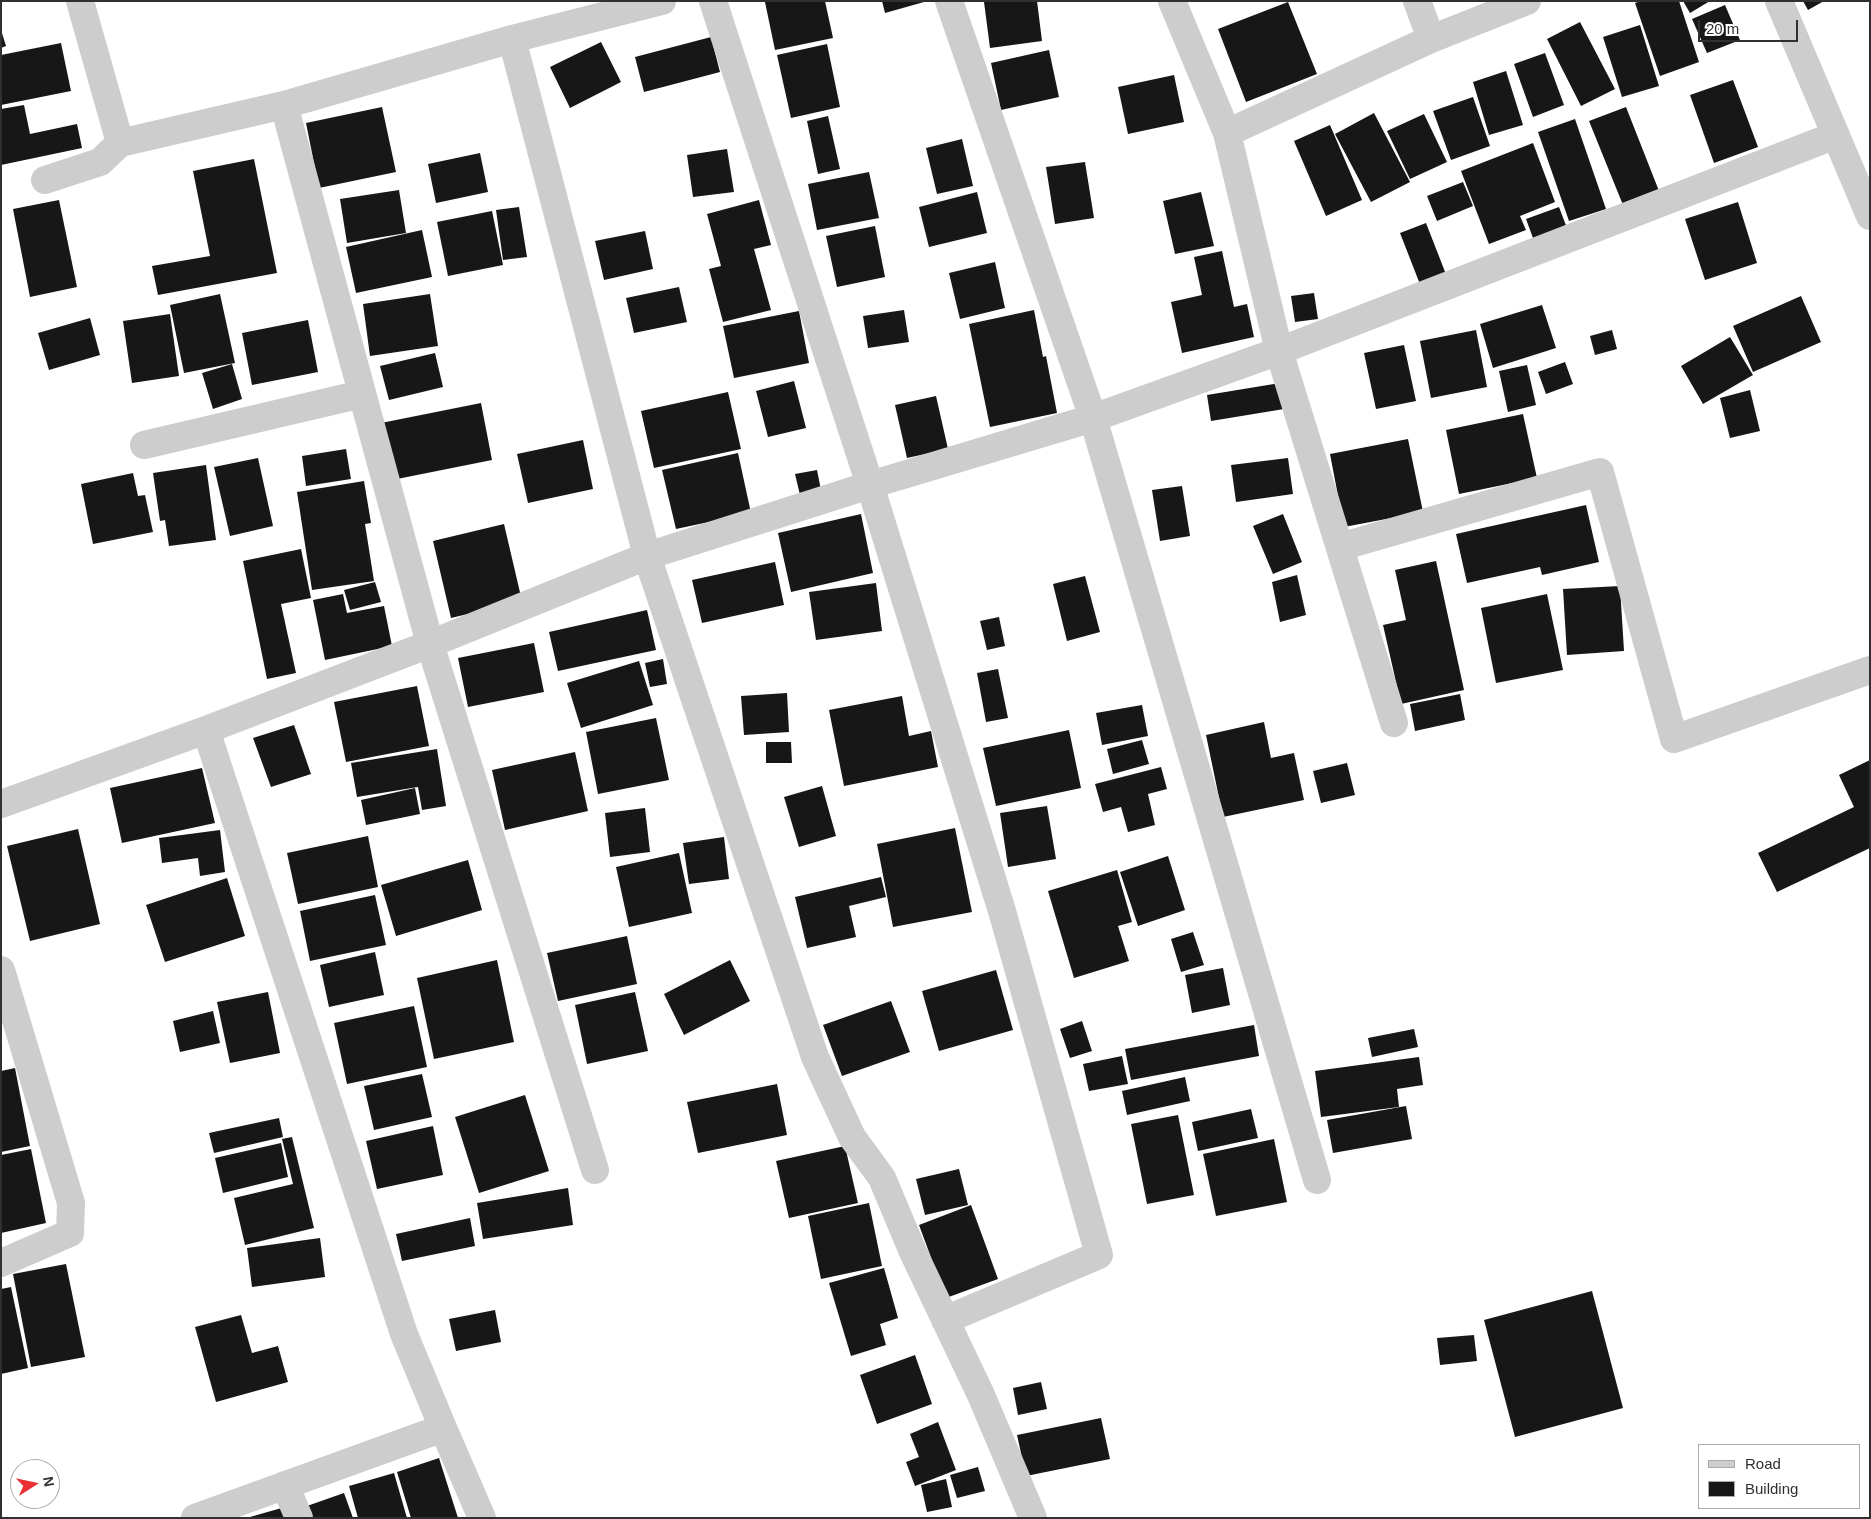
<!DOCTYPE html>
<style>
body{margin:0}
#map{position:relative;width:1871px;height:1519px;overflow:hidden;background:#fff;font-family:Helvetica,sans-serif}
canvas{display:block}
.frame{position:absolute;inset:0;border:2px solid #303030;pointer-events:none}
.legend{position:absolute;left:1698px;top:1444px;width:162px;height:65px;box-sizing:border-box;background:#fff;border:1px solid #acacac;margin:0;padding:6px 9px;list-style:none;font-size:15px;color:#303030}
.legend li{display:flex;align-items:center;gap:10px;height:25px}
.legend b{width:25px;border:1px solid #acacac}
.north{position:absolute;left:10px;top:1459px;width:50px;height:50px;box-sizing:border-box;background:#fff;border:1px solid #acacac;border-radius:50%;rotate:80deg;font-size:14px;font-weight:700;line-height:20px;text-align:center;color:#303030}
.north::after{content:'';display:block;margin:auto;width:18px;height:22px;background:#ea2f32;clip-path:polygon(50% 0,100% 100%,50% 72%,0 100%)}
.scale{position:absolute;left:1698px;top:20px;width:100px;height:22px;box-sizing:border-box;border:2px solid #303030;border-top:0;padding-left:6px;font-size:15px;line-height:18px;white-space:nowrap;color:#303030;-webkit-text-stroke:4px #fff;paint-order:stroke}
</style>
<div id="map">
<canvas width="1871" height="1519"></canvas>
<div class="frame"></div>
<ul class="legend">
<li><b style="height:6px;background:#cdcdcd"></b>Road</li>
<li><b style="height:14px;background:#171717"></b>Building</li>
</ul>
<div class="north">N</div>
<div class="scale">20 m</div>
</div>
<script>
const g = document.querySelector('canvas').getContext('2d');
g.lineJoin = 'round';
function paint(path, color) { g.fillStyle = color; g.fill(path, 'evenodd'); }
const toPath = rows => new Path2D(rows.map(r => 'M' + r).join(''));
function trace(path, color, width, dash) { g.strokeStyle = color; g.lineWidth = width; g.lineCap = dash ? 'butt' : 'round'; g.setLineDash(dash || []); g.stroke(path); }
paint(toPath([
 [825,1,833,38,775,50,765,2],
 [882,1,924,1,924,2,885,13],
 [1037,1,1042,41,990,48,984,2],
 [1641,1,1679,1,1699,62,1660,76,1635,3],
 [1683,1,1710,1,1690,13],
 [1803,1,1824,1,1808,10],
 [1288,2,1317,74,1246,102,1218,29],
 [1725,5,1740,40,1707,53,1692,19],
 [1580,22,1615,89,1581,106,1547,39],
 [1640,25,1659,86,1622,97,1603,37],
 [1,30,6,46,1,48],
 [711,37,720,72,644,92,635,57],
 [601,42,621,82,570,108,550,67],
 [61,43,71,91,1,105,1,55],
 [827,44,840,107,791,118,777,55],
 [1049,50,1059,97,1001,110,991,63],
 [1545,53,1564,105,1533,117,1514,64],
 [1506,71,1523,125,1489,135,1473,82],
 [1174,75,1184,122,1128,134,1118,87],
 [1733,80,1758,147,1714,163,1690,95],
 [1473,97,1490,146,1451,160,1433,111],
 [24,105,30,134,77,124,82,148,1,165,1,109],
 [382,107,396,172,319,188,306,123],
 [1626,107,1659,191,1623,205,1589,121],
 [1374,113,1410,182,1371,202,1335,134],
 [1424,114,1447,162,1410,179,1387,131],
 [828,116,840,169,818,174,807,121],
 [1575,119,1606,209,1569,221,1538,132],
 [1330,125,1362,200,1326,216,1294,141],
 [962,139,973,186,937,194,926,148],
 [1533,143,1555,202,1520,216,1526,230,1489,244,1461,171],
 [727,149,734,192,693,197,687,155],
 [480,153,488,192,436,203,428,164],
 [254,159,277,273,158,295,152,266,210,256,193,171],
 [1085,162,1094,218,1055,224,1046,167],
 [869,172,879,218,817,230,808,184],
 [1463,182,1473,206,1437,221,1427,196],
 [399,190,406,233,347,243,340,199],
 [977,192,987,233,929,247,919,207],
 [1201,192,1214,246,1175,254,1163,201],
 [59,200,77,287,30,297,13,209],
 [759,200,771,245,754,249,771,310,723,322,709,269,721,266,707,214],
 [1738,202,1757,263,1705,280,1685,219],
 [519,207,527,257,503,260,496,210],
 [1559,207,1570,236,1537,249,1526,219],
 [492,211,503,265,448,276,437,222],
 [1426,223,1449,282,1423,292,1400,233],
 [875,226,885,277,837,287,826,236],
 [422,230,432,277,356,293,346,247],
 [645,231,653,269,604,280,595,241],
 [1222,251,1234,307,1247,304,1254,337,1182,353,1171,302,1202,295,1194,257],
 [995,262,1005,308,960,319,949,273],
 [679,287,687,322,634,333,626,298],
 [1314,293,1318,319,1295,322,1291,296],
 [220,294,235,363,184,373,170,305],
 [430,294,438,346,370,356,363,304],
 [1801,296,1821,342,1753,372,1733,326],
 [1542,305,1556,348,1493,368,1480,324],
 [904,310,909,342,868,348,863,316],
 [1034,310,1043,357,1046,356,1057,413,990,427,969,324],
 [799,311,809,363,734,378,723,326],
 [170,314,179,376,132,383,123,321],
 [90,318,100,355,49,370,38,333],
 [308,320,318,372,252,385,242,333],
 [1476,330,1487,387,1431,398,1420,341],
 [1612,330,1617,349,1595,355,1590,336],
 [1730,337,1753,375,1703,404,1681,366],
 [1404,345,1416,401,1376,409,1364,353],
 [435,353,443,387,389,400,380,366],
 [1565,362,1573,384,1546,394,1538,372],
 [232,364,242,399,213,409,202,373],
 [1527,365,1536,405,1508,412,1499,371],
 [794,381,806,428,768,437,756,391],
 [1280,383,1284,409,1211,421,1207,395],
 [1750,390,1760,431,1730,438,1720,398],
 [728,392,741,449,654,468,641,411],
 [936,396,948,449,907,458,895,405],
 [481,403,492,460,392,480,381,423],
 [1523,414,1537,478,1459,494,1446,430],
 [1408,439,1423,512,1344,527,1330,454],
 [583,440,593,489,528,503,517,454],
 [346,449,351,479,306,486,302,456],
 [738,453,751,513,676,529,662,470],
 [258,458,273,526,230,536,214,467],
 [1288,458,1293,494,1236,502,1231,465],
 [206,465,216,540,169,546,165,520,160,521,153,473],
 [817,470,821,490,800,495,795,474],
 [133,473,138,496,145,495,153,532,93,544,81,484],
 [364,481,371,523,365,524,374,581,312,590,297,492],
 [1182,486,1190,536,1160,541,1152,490],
 [1586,505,1599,562,1542,575,1540,567,1467,583,1456,534],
 [861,514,873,573,791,592,778,533],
 [1283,514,1302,562,1273,574,1253,526],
 [504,524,522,601,451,618,433,541],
 [301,549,311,598,281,604,296,673,267,679,243,561],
 [1436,561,1464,690,1401,704,1383,625,1406,620,1395,570],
 [775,562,784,605,702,623,692,580],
 [1297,575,1306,615,1280,622,1272,582],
 [1085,576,1100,632,1067,641,1053,584],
 [375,582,381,602,350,610,344,590],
 [876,583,882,631,816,640,809,592],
 [1620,586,1624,651,1567,655,1563,589],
 [343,594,347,613,384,606,392,646,325,660,313,600],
 [1547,594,1563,670,1496,683,1481,608],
 [647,610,656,650,558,671,549,632],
 [999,617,1005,646,987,650,980,621],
 [534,643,544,692,468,707,458,658],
 [663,659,667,684,650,687,645,663],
 [639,661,653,705,581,728,567,683],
 [998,669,1008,718,986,722,977,673],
 [417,686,429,746,346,762,334,702],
 [787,693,789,732,744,735,741,696],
 [1460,694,1465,720,1415,731,1410,704],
 [902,696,909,736,931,731,938,767,844,786,829,710],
 [1142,705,1148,736,1102,745,1096,713],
 [656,718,669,780,598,794,586,732],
 [1264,722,1271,758,1294,753,1304,800,1223,817,1206,735],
 [294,725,311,774,271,787,253,738],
 [1069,730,1081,788,996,806,983,748],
 [1142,740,1149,764,1113,774,1107,749],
 [766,742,791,742,792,763,766,763],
 [437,749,446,806,422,810,418,787,357,797,351,763],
 [575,752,588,811,505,830,492,770],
 [1870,760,1870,848,1777,892,1758,853,1854,807,1839,775],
 [1347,763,1355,795,1321,803,1313,771],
 [1161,767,1167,789,1148,794,1155,825,1128,832,1121,807,1103,812,1095,784],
 [202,768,215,823,122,843,110,788],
 [822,786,836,836,799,847,784,797],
 [415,788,420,814,366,825,361,800],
 [1047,806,1056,859,1008,867,1000,813],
 [645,808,650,852,610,857,605,813],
 [955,828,972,912,893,927,877,844],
 [78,829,100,924,30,941,7,846],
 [220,830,225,872,200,876,198,858,162,863,159,838],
 [368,836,378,887,298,904,287,853],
 [724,837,729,879,689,884,683,843],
 [679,853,692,913,629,927,616,867],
 [1168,856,1185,910,1138,926,1120,872],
 [468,860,482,910,396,936,381,885],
 [1117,870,1132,922,1118,926,1129,961,1074,978,1048,891],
 [881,877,886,897,849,906,856,937,807,948,795,897],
 [227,878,245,936,165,962,146,905],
 [375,895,386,945,310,961,300,911],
 [1193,932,1204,965,1181,972,1171,939],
 [627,936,637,984,558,1001,547,953],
 [375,952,384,995,329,1007,320,965],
 [497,960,514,1042,434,1059,417,978],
 [730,960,750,1001,684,1035,664,994],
 [1223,968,1230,1005,1192,1013,1185,975],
 [996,970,1013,1030,939,1051,922,991],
 [268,992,280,1053,230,1063,217,1002],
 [635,992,648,1051,587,1064,575,1005],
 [891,1001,910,1052,842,1076,823,1025],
 [414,1006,427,1067,347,1084,334,1023],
 [213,1011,220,1043,180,1052,173,1021],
 [1082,1021,1092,1051,1070,1058,1060,1029],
 [1254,1025,1259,1056,1131,1080,1125,1049],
 [1414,1029,1418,1047,1372,1057,1368,1038],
 [1122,1056,1128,1084,1089,1091,1083,1064],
 [1419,1057,1423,1085,1397,1089,1399,1107,1321,1117,1315,1071],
 [15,1068,30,1146,1,1152,1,1071],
 [422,1074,432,1117,374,1130,364,1086],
 [1185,1077,1190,1101,1127,1115,1122,1091],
 [777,1084,787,1135,698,1153,687,1102],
 [525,1095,549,1171,479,1193,455,1117],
 [1406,1106,1412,1139,1333,1153,1327,1120],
 [1251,1109,1258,1138,1198,1151,1192,1122],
 [1178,1115,1194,1195,1147,1204,1131,1124],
 [279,1118,283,1137,214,1153,209,1133],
 [433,1126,443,1175,377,1189,366,1141],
 [292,1137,314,1228,245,1245,234,1198,293,1184,282,1139],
 [1274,1139,1287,1202,1216,1216,1203,1154],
 [281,1143,288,1177,223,1193,215,1158],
 [845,1146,858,1203,789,1218,776,1161],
 [31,1149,46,1223,1,1233,1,1155],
 [959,1169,968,1205,925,1215,916,1179],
 [568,1188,573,1225,483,1239,477,1203],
 [869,1203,882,1266,821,1279,808,1216],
 [971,1205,998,1279,946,1298,919,1225],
 [470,1218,475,1246,402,1261,396,1234],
 [320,1238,325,1277,252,1287,247,1248],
 [66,1264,85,1357,31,1367,13,1274],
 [884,1268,898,1318,880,1324,886,1345,851,1356,829,1283],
 [11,1287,28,1368,1,1374,1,1289],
 [1592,1291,1623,1408,1515,1437,1484,1320],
 [495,1310,501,1342,456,1351,449,1319],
 [241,1315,252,1353,278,1346,288,1382,216,1402,195,1327],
 [1474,1335,1477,1361,1440,1365,1437,1338],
 [915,1355,932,1404,877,1424,860,1375],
 [1041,1382,1047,1409,1018,1415,1013,1388],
 [1101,1418,1110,1459,1026,1476,1017,1435],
 [938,1422,956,1470,915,1486,906,1462,919,1457,910,1434],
 [439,1458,458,1518,411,1518,397,1472],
 [978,1467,985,1491,957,1498,950,1475],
 [394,1473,407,1518,358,1518,349,1486],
 [946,1479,952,1507,927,1512,921,1485],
 [344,1493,353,1518,311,1518,307,1506],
 [285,1507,288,1518,250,1518,250,1517]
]), '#171717');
trace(toPath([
 [80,1,120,143],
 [713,1,870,485,1002,911,1099,1255,945,1320],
 [949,1,1093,418,1317,1180],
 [1172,1,1227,133],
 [1417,1,1431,39],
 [1779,1,1870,216],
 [512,39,647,556,815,1057,852,1137,882,1178,913,1252,981,1395,1033,1518],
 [45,180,100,162,120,143,284,105],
 [144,445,362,394],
 [1340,547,1600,472,1674,739,1870,670],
 [1394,723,1279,351,1227,133,1431,39,1527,1],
 [1,804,206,730,430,644,647,556,870,485,1093,418,1279,351,1836,135],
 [1,970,71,1203,70,1233,1,1263],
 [595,1170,430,644,284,105,512,39,662,1],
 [443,1428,482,1518],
 [285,1485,299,1518],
 [195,1518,443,1428,404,1334,206,730]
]), '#cdcdcd', 28);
</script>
